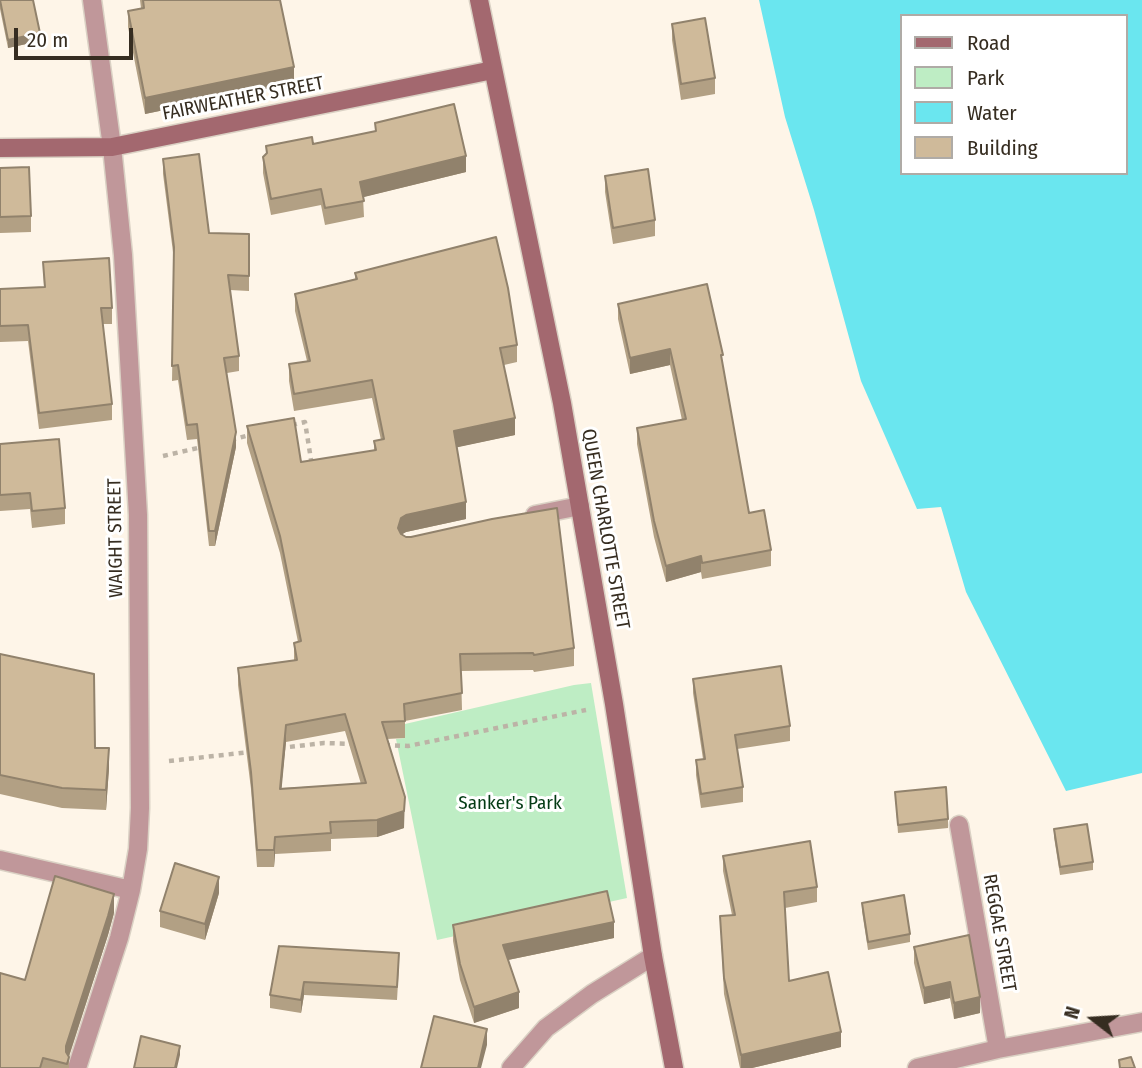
<!DOCTYPE html>
<style>
body{margin:0}
#map{position:relative;width:1142px;height:1068px;overflow:hidden;background:#fef5e8;font-family:"Fira Sans Condensed",sans-serif}
canvas{display:block}
.legend{position:absolute;left:900px;top:14px;width:228px;height:161px;box-sizing:border-box;background:#fff;border:2px solid #afaba6;margin:0;padding:9px 12px;list-style:none;font-size:21px;color:#362d21}
.legend li{display:flex;align-items:center;gap:14px;height:35px}
.legend b{width:35px;border:2px solid #afaba6}
.north{position:absolute;left:1058px;top:984px;width:70px;height:70px;-webkit-text-stroke:5px #fff;paint-order:stroke;rotate:287deg;font-size:19px;font-weight:700;line-height:28px;text-align:center;color:#362d21}
.north::after{content:'';display:block;margin:auto;width:24px;height:32px;background:#362d21;clip-path:polygon(50% 0,100% 100%,50% 72%,0 100%)}
.scale{position:absolute;left:14px;top:28px;width:119px;height:32px;box-sizing:border-box;border:4px solid #362d21;border-top:0;padding-left:9px;font-size:21px;line-height:24px;white-space:nowrap;color:#362d21;-webkit-text-stroke:5px #fff;paint-order:stroke}
</style>
<div id="map">
<canvas width="1142" height="1068"></canvas>
<ul class="legend">
<li><b style="height:9px;background:#a3686f"></b>Road</li>
<li><b style="height:19px;background:#beedc4"></b>Park</li>
<li><b style="height:19px;background:#6ae6ef"></b>Water</li>
<li><b style="height:19px;background:#cfba9a"></b>Building</li>
</ul>
<div class="north">N</div>
<div class="scale">20 m</div>
</div>
<script>
const g = document.querySelector('canvas').getContext('2d');
g.lineJoin = 'round';
function paint(path, color) { g.fillStyle = color; g.fill(path, 'evenodd'); }
const toPath = rows => new Path2D(rows.map(r => 'M' + r).join(''));
function trace(path, color, width, dash) { g.strokeStyle = color; g.lineWidth = width; g.lineCap = dash ? 'butt' : 'round'; g.setLineDash(dash || []); g.stroke(path); }
function drawText(font, color, halo, rows, align = 'center') {
  g.font = font + ' "Fira Sans Condensed",sans-serif'; g.lineWidth = 6; g.setLineDash([]); g.textBaseline = 'middle'; g.strokeStyle = halo; g.fillStyle = color; for (const [text, x, y, turn = 0] of rows) {
    g.save(); g.translate(x, y); g.rotate((+turn || 0) * Math.PI / 180); g.textAlign = isNaN(turn) ? turn : align; if (halo) g.strokeText(text, 0, 0); g.fillText(text, 0, 0); g.restore();
  }
}
paint(toPath([
 [591,683,627,898,437,940,396,739,405,738,405,724,574,685]
]), '#beedc4');
paint(toPath([
 [759,0,1142,0,1142,773,1066,791,966,592,941,507,917,509,861,381,814,210,785,117],
 [902,16,1126,16,1126,173,902,173]
]), '#6ae6ef');
const lane = toPath([
 [535,515,580,506]
]);
const street = toPath([
 [959,825,998,1049],
 [0,860,131,890],
 [77,1068,119,938,131,890,138,849,140,808,138,515,123,255,112,147,92,0],
 [511,1068,546,1028,592,994,653,956],
 [917,1068,998,1049,1142,1022]
]);
const secondary = toPath([
 [479,0,562,403,614,704,653,956,674,1068],
 [0,148,112,147,493,70]
]);
trace(lane, '#dad1c4', 21);
trace(street, '#dad1c4', 21);
trace(secondary, '#dad1c4', 21);
trace(toPath([
 [292,425,305,422,312,466],
 [231,440,253,434],
 [163,456,202,447],
 [385,745,408,746,586,710],
 [280,748,324,743,355,744],
 [169,761,250,752]
]), '#bcb3a6', 4.5, [5, 5]);
trace(lane, '#c0979a', 18);
trace(street, '#c0979a', 18);
trace(secondary, '#a3686f', 18);
paint(toPath([
 [0,0,40,41,8,48,0,9],
 [140,0,280,0,294,83,145,114,128,27,128,11,141,8],
 [672,24,715,78,715,94,681,100,672,40],
 [375,123,466,172,363,197,364,217,325,225,321,205,271,215,263,173,263,157,266,154,266,146,313,144,375,132],
 [163,159,209,233,249,234,249,291,230,290,239,356,239,371,227,373,236,447,215,546,209,546,197,439,187,440,178,380,172,381,174,260,163,174],
 [0,168,31,216,31,232,0,233],
 [605,176,655,220,655,236,613,244,605,192],
 [43,262,112,308,112,324,103,324,112,404,112,420,39,429,28,341,0,342,0,289,44,287],
 [355,273,517,345,517,362,504,365,515,435,457,447,466,519,406,532,402,534,574,648,574,666,534,672,533,670,461,671,462,710,405,721,405,738,387,739,404,828,377,837,331,839,331,851,275,854,274,867,257,867,251,789,238,685,238,668,294,660,294,643,298,642,280,553,247,443,247,426,301,462,374,451,374,441,381,440,372,398,294,411,289,381,289,364,307,361,295,311,295,294,355,279],
 [345,731,361,784,281,788,286,742],
 [618,304,723,368,749,513,771,550,771,566,702,579,701,572,666,582,654,537,637,444,637,428,682,420,670,365,630,374,618,319],
 [0,444,65,508,65,524,32,528,30,509,0,511],
 [0,654,95,748,109,768,106,810,62,808,0,794],
 [693,679,790,726,790,741,737,749,743,787,743,802,701,808,696,775,696,760,703,759,693,693],
 [895,792,948,819,948,828,898,833],
 [1054,829,1093,862,1093,870,1060,875,1054,837],
 [723,856,817,887,817,902,785,908,789,981,841,1047,752,1068,740,1068,724,994,720,916,732,915,723,871],
 [219,893,205,940,160,927,160,911],
 [862,903,910,934,910,942,868,950,862,911],
 [114,913,108,935,69,1057,69,1068,0,1068],
 [453,925,614,938,508,960,519,1008,474,1023,460,980,453,941],
 [279,946,399,966,397,1000,304,995,301,1013,270,1008,270,995],
 [914,947,980,1013,954,1019,950,998,924,1004,914,963]
]), '#b2a084');
paint(toPath([
 [40,33,40,41,8,48,8,40],
 [294,67,294,83,145,114,145,98],
 [466,156,466,172,360,198,360,182],
 [670,349,670,365,630,374,630,358],
 [515,418,515,435,454,448,454,431],
 [236,432,236,447,215,546,215,531],
 [466,502,466,519,406,532,401,535,398,528,401,518,406,515],
 [701,556,701,572,666,582,666,566],
 [286,725,286,742,280,806,280,789],
 [109,748,109,768,106,810,106,790],
 [405,797,404,828,377,837,377,820],
 [275,837,275,854,274,867,274,850],
 [219,877,219,893,205,940,205,924],
 [114,894,114,913,108,935,66,1065,66,1046],
 [614,922,614,938,503,961,503,945],
 [304,982,304,995,301,1013,301,1000],
 [950,982,950,998,924,1004,924,988],
 [519,992,519,1008,474,1023,474,1007],
 [980,997,980,1013,954,1019,954,1003],
 [487,1029,487,1045,481,1068,478,1068],
 [841,1032,841,1047,752,1068,741,1068,741,1055],
 [180,1046,180,1055,177,1068,175,1068]
]), '#91826c');
const building = toPath([
 [0,0,33,0,40,33,8,40,0,0],
 [143,0,280,0,294,67,145,98,128,11,144,8,143,0],
 [705,18,715,78,681,84,672,24,705,18],
 [454,104,466,156,360,182,364,201,325,208,321,189,271,199,263,157,267,153,266,146,312,137,313,144,376,131,375,123,454,104],
 [199,154,209,233,249,234,249,276,228,275,239,356,224,358,236,432,215,531,209,531,197,424,187,425,178,365,172,366,174,247,163,159,199,154],
 [29,167,31,216,0,217,0,168,29,167],
 [648,169,655,220,613,228,605,176,648,169],
 [496,237,508,288,517,345,500,348,515,418,454,431,466,502,406,515,401,518,398,528,401,534,406,537,411,537,492,519,557,508,574,648,534,655,533,653,460,654,462,693,404,704,405,721,382,722,405,797,404,811,377,820,330,822,331,833,275,837,274,850,257,850,251,772,238,668,297,660,294,643,301,641,280,536,247,426,294,418,301,462,376,450,374,441,384,439,372,380,294,394,289,364,310,361,295,294,357,279,355,273,496,237],
 [345,714,366,783,280,789,286,725,345,714],
 [109,258,112,308,101,308,112,404,39,413,28,325,0,326,0,289,45,287,43,262,109,258],
 [707,284,723,355,721,355,749,513,764,510,771,550,702,563,701,556,666,566,654,521,637,428,686,419,670,349,630,358,618,304,707,284],
 [59,439,65,508,32,511,30,493,0,495,0,444,59,439],
 [0,654,94,674,95,748,109,748,106,790,62,788,0,775,0,654],
 [781,666,790,726,735,735,743,787,701,794,696,760,705,759,693,679,781,666],
 [946,787,948,819,898,825,895,792,946,787],
 [1087,824,1093,862,1060,867,1054,829,1087,824],
 [810,841,817,887,784,892,789,981,828,972,841,1032,741,1055,724,978,720,916,735,915,723,856,810,841],
 [175,863,219,877,205,924,160,911,175,863],
 [55,876,114,894,108,916,66,1046,66,1052,69,1057,67,1064,43,1058,40,1068,0,1068,0,973,25,980,55,876],
 [607,891,614,922,503,945,519,992,474,1007,460,964,453,925,607,891],
 [904,895,910,934,868,942,862,903,904,895],
 [969,935,980,997,954,1003,950,982,924,988,914,947,969,935],
 [279,946,399,953,397,987,304,982,301,1000,270,995,279,946],
 [434,1016,487,1029,478,1068,421,1068,434,1016],
 [141,1036,180,1046,175,1068,134,1068,141,1036],
 [1131,1057,1135,1068,1120,1068,1119,1060,1131,1057]
]);
paint(building, '#cfba9a');
trace(building, '#91826c', 2);
drawText('19px', '#362d21', '#fff', [
 ["FAIRWEATHER STREET",243,99,-11],
 ["QUEEN CHARLOTTE STREET",605,529,80],
 ["WAIGHT STREET",116,538,-91],
 ["REGGAE STREET",999,933,80]
]);
drawText('19px', '#043b15', '#fff', [
 ["Sanker's Park",510,804]
]);
</script>
